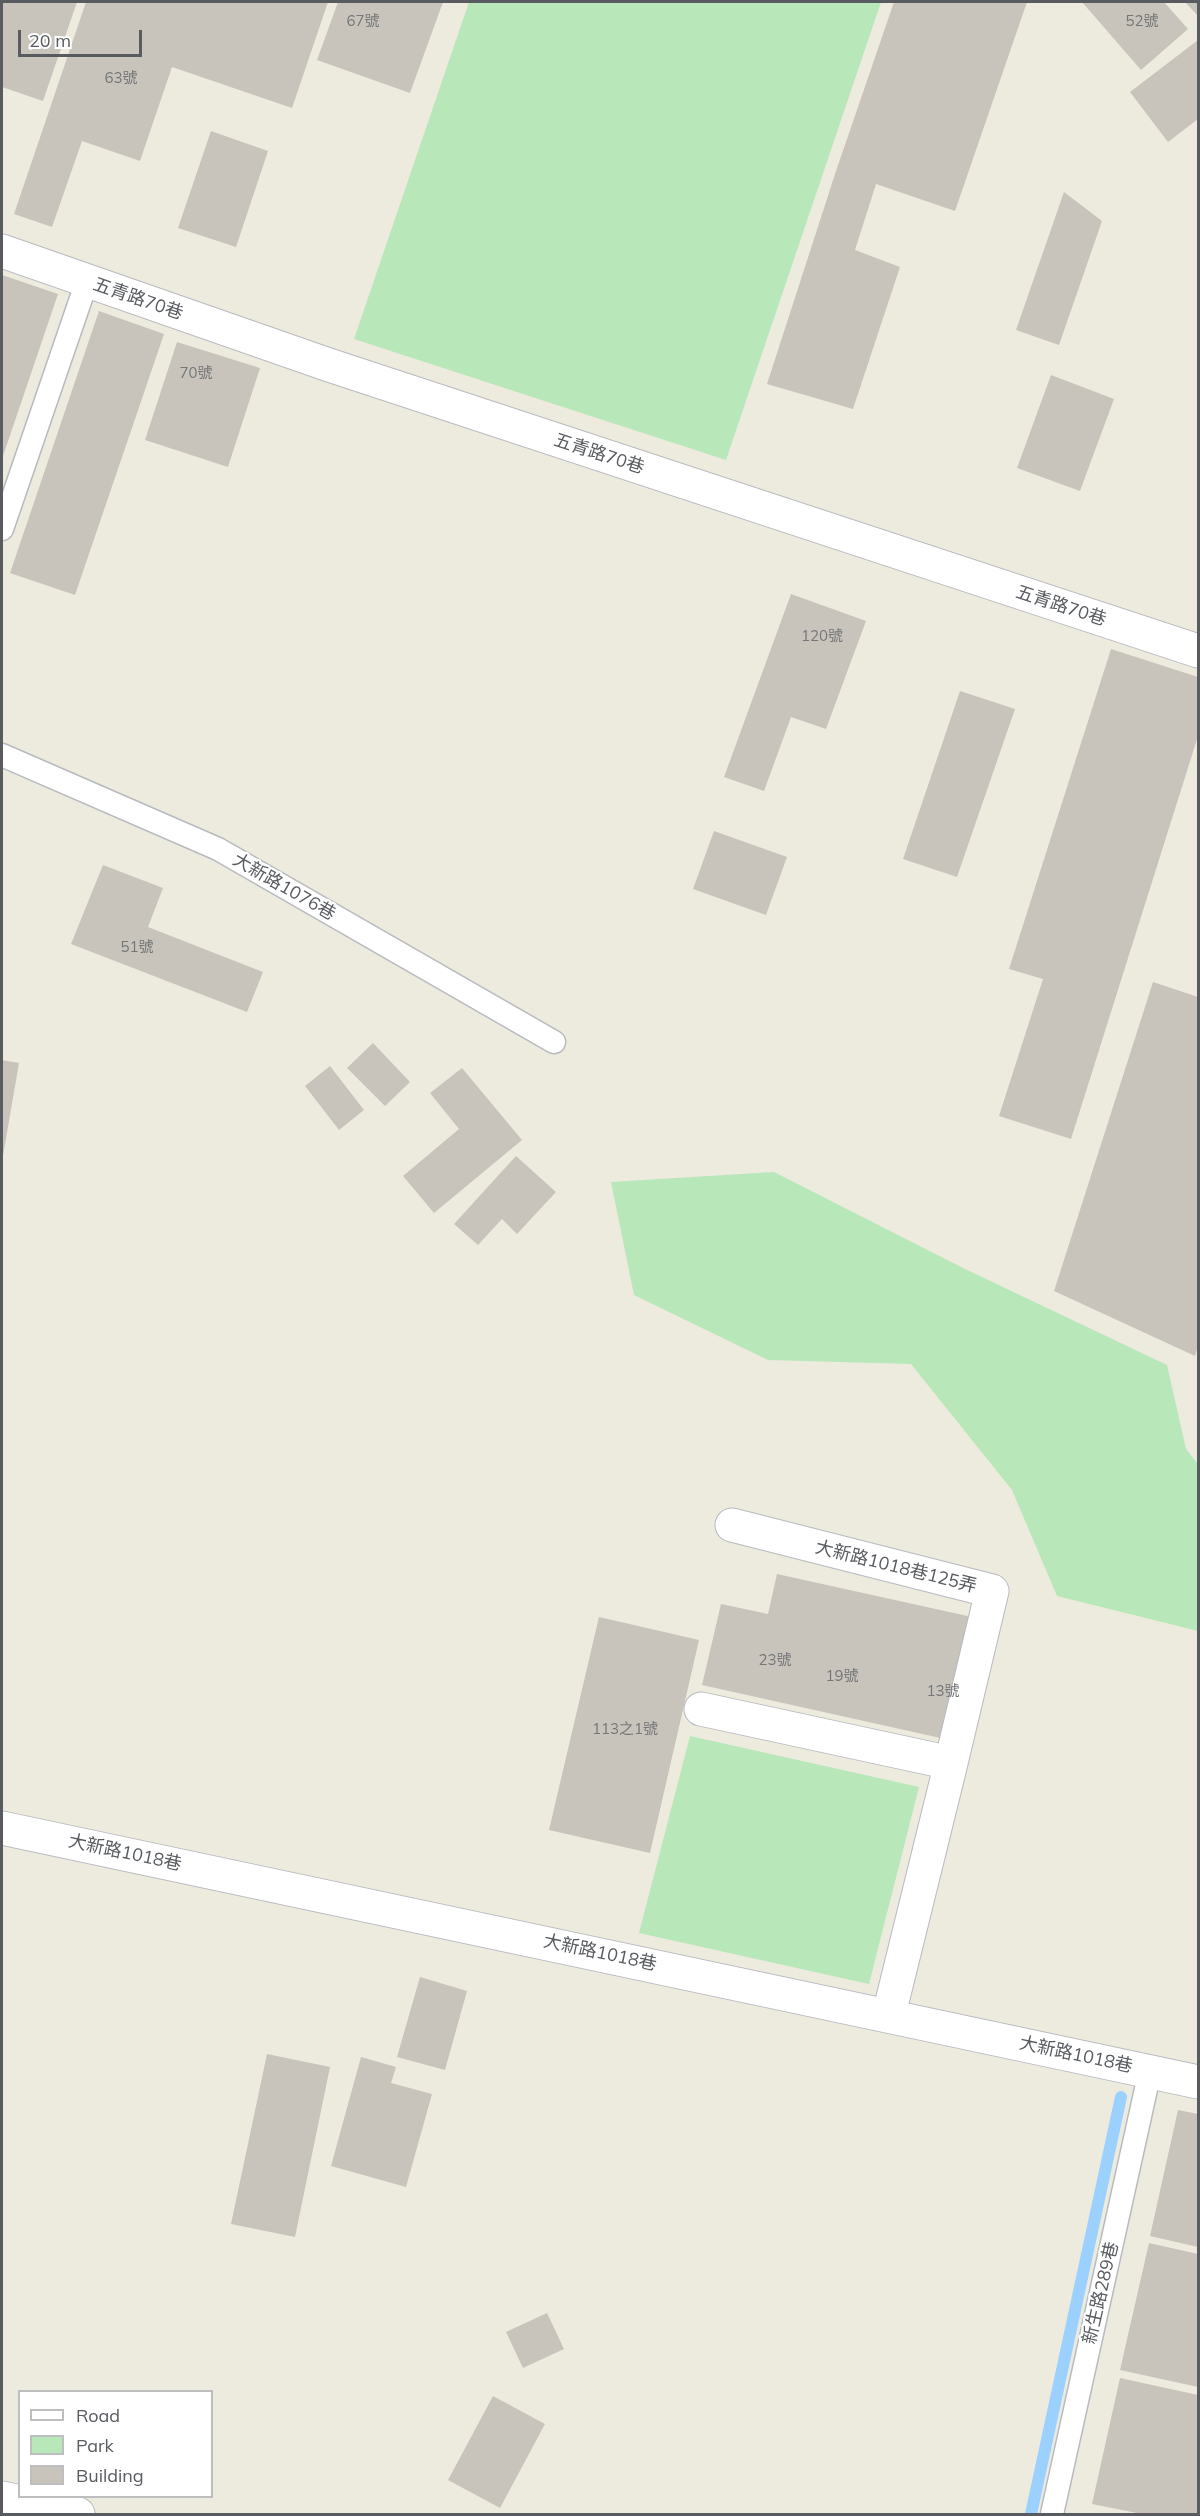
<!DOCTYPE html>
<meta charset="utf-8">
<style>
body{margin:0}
#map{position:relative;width:1200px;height:2516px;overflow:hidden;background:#edeade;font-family:Mulish,sans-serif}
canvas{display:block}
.frame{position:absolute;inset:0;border:3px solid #585c61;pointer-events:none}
.legend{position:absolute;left:18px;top:2390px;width:195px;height:108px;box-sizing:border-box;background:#fff;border:2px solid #bcbec0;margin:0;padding:8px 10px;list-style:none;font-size:18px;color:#585c61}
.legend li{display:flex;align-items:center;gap:12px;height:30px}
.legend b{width:30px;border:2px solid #bcbec0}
.scale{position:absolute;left:18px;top:30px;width:124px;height:27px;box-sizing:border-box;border:3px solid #585c61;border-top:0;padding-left:8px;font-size:18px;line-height:21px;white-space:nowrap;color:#585c61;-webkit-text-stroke:4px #fff;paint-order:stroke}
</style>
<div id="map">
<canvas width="1200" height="2516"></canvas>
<div class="frame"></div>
<ul class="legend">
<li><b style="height:8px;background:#fff"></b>Road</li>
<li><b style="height:16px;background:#b8e7b9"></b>Park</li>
<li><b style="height:16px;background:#c8c4bb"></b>Building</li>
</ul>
<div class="scale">20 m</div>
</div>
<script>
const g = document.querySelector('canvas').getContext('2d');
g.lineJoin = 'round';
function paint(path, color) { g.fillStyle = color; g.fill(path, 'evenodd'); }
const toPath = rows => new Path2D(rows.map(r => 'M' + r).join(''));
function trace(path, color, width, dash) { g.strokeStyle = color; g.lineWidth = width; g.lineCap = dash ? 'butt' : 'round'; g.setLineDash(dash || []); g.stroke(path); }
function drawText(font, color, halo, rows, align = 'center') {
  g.font = font + ' Mulish,"Noto Sans TC",sans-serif'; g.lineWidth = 4.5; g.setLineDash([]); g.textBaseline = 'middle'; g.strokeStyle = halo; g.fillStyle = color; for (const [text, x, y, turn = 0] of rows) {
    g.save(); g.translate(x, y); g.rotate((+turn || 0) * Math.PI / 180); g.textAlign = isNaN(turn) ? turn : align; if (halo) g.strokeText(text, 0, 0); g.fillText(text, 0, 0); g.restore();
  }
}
paint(toPath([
 [469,2,881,2,726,460,354,339],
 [774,1172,965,1269,1167,1365,1186,1449,1198,1464,1198,1631,1057,1596,1012,1490,911,1364,768,1360,634,1295,611,1182],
 [690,1736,919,1787,869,1984,639,1933]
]), '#b8e7b9');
trace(toPath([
 [1031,2514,1121,2097]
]), '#9cd1ff', 12);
paint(toPath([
 [2,2,77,2,43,101,2,87],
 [86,2,328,2,292,108,172,67,140,161,82,141,52,227,14,214],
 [338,2,443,2,410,93,317,60],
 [894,2,1027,2,955,211,876,184,855,250,900,267,853,409,767,384,836,171],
 [1082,2,1164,2,1188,29,1141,70],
 [1185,2,1198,2,1198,16],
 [1198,40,1198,119,1168,142,1130,92],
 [211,131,268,151,236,247,178,228],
 [1064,192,1102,221,1059,345,1016,330],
 [2,275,58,294,2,459],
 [99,311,164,334,75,595,10,573],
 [177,342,260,368,228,467,145,440],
 [1051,375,1114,399,1080,491,1017,468],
 [791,594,866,621,826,729,791,717,764,791,724,777],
 [1111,649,1198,677,1198,736,1071,1139,999,1116,1043,979,1009,969],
 [960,691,1015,709,957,877,903,859],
 [714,831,787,857,766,915,693,889],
 [103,865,163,888,148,927,263,972,247,1012,71,944],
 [1153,982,1198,997,1198,1346,1195,1356,1054,1291],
 [373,1043,410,1082,385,1106,347,1068],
 [2,1060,19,1063,3,1156,2,1156],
 [330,1066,364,1110,339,1130,305,1086],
 [462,1068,522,1140,434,1213,403,1176,459,1129,430,1093],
 [516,1156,556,1192,517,1234,502,1219,478,1245,454,1224],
 [777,1574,981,1619,954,1741,702,1685,721,1604,768,1614],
 [599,1617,699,1640,650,1853,549,1830],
 [420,1977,467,1991,445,2070,397,2057],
 [267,2054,330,2067,295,2237,231,2224],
 [361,2057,396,2067,391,2083,432,2094,406,2187,331,2166],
 [1178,2110,1198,2114,1198,2247,1150,2236],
 [1149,2243,1198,2254,1198,2387,1120,2370],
 [547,2313,564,2349,523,2368,506,2332],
 [1120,2378,1198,2395,1198,2514,1142,2514,1092,2504],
 [493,2396,545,2424,500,2508,448,2480]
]), '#c8c4bb');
const lane = toPath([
 [2,529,87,281],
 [2,755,218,849,554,1042],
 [1052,2514,1150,2071]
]);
const street = toPath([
 [2,251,329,365,1198,651],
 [732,1525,992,1591,951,1763],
 [701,1709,951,1763,889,2014],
 [2,1828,1198,2082],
 [2,2498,78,2514]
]);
trace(lane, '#b7babf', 25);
trace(street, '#b7babf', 35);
trace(lane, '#fff', 22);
trace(street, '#fff', 33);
drawText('15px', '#747678', null, [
 ["67號",363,21],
 ["52號",1142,21],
 ["63號",121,78],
 ["70號",196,373],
 ["120號",822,636],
 ["51號",137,947],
 ["23號",775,1660],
 ["19號",842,1676],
 ["13號",943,1691],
 ["113之1號",625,1729]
]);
drawText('18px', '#585c61', '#fff', [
 ["五青路70巷",138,299,19],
 ["五青路70巷",599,454,18],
 ["五青路70巷",1061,606,18],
 ["大新路1076巷",284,887,30],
 ["大新路1018巷125弄",896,1567,14],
 ["大新路1018巷",125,1853,12],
 ["大新路1018巷",600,1953,12],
 ["大新路1018巷",1076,2055,12],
 ["新生路289巷",1101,2293,-77]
]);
</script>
